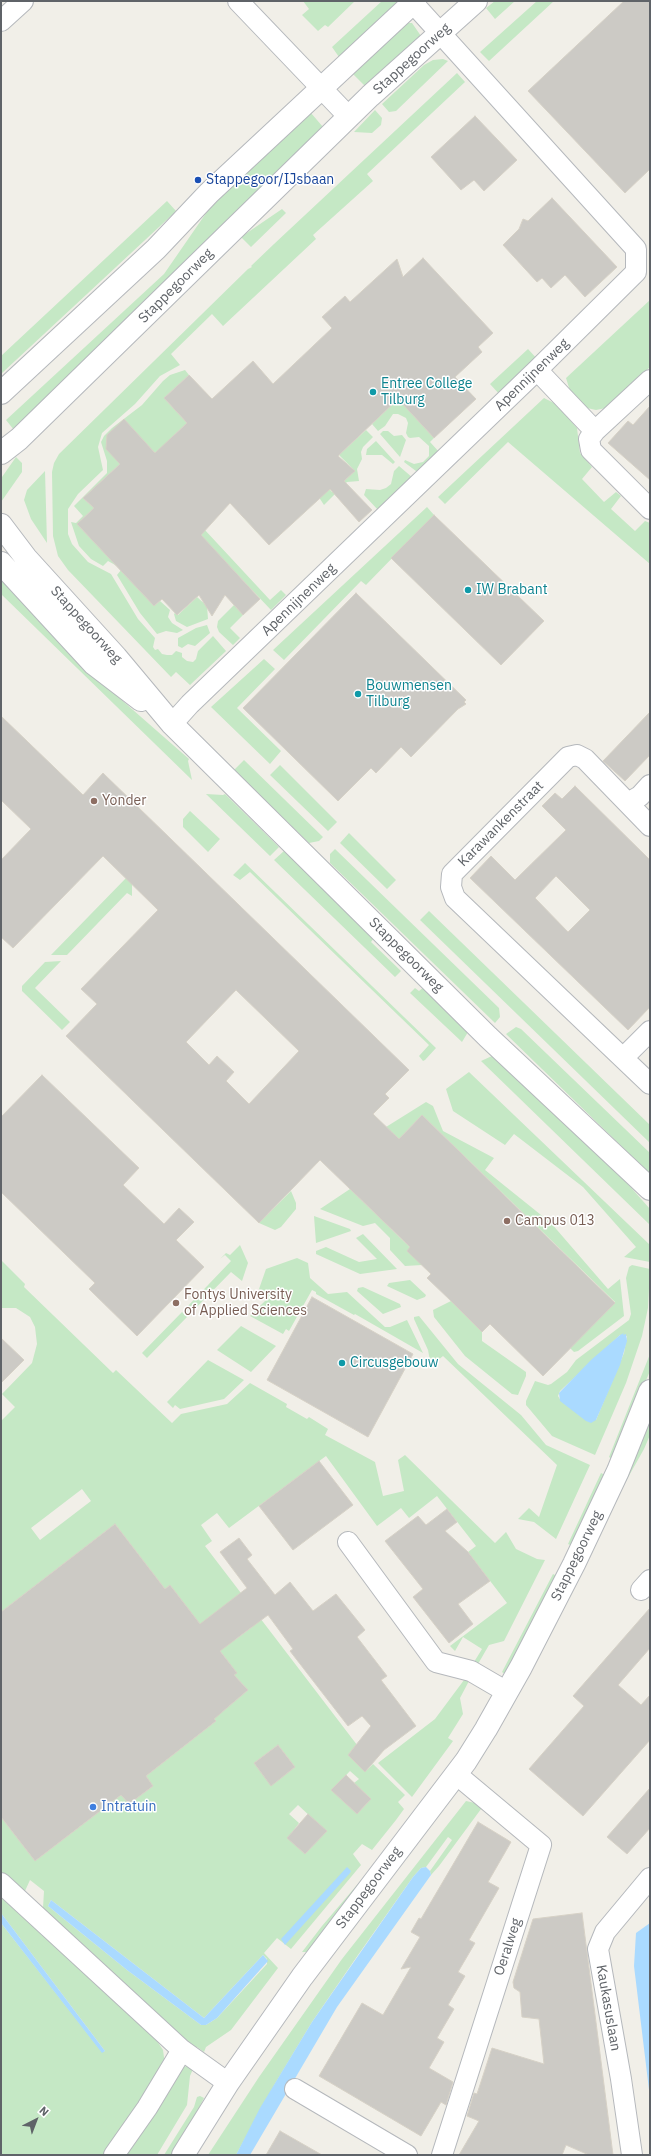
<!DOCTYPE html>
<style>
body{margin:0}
#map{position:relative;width:651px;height:2156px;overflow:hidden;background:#f1efe8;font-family:"IBM Plex Sans",sans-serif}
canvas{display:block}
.frame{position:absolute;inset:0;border:2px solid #5f6368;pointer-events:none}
.north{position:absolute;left:16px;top:2100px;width:40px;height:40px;-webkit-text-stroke:3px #fff;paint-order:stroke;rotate:42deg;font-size:11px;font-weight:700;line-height:16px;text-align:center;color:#5f6368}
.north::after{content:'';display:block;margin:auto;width:14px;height:18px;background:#5f6368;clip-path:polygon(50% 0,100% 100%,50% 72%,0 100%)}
</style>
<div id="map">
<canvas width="651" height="2156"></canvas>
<div class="frame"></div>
<div class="north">N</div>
</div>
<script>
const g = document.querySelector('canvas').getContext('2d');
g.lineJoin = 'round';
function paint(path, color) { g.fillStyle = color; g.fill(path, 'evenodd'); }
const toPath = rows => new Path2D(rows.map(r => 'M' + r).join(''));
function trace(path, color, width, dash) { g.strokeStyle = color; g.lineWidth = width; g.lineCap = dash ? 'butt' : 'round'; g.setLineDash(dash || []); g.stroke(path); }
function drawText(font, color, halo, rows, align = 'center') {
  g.font = font + ' "IBM Plex Sans",sans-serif'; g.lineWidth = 3; g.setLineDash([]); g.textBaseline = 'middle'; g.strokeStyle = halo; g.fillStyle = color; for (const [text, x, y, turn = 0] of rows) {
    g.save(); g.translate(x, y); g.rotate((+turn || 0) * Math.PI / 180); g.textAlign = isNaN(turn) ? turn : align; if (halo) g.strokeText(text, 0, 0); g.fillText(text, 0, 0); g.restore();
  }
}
paint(toPath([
 [303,1,355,1,328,27,325,25,318,31,302,15,309,9],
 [382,1,396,1,398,3,339,57,332,47],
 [495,1,515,1,495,19,486,8],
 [537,1,554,1,489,61,480,52],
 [407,23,412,23,421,36,366,87,353,74],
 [443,59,448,61,396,111,389,112,382,104,424,65,433,60],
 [457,73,465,82,367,174,373,181,313,235,316,239,223,326,212,314,171,354,180,365,160,376,135,404,102,433,98,447,103,470,78,494,68,509,68,534,72,544,88,562,111,574,138,619,155,638,153,647,155,650,158,649,162,654,167,655,172,655,176,651,182,653,182,657,187,661,193,662,196,659,198,651,213,636,226,651,190,685,176,672,171,677,68,570,58,556,53,536,52,472,54,463,59,454,248,269,252,267,251,266,274,244],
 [375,110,382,118,381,125,372,133,354,132],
 [311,113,323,127,14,430,6,420,164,274,211,206],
 [167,201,176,211,173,214,1,374,1,356],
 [282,209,286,213,251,247,241,237],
 [650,300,650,367,606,408,596,410,587,408,570,391,566,378],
 [528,349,539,361,501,396,490,384],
 [185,370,189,375,164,398,187,423,171,438,186,454,170,469,124,420,120,464,83,498,94,508,77,524,117,566,108,561,103,566,91,559,79,546,71,522,76,523,83,516,74,506,107,473,107,461,101,442,104,436,112,428,142,405,163,381,170,375],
 [544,398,556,404,577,428,580,453,592,467,582,479,604,502,616,492,621,496,611,509,635,531,645,521,650,523,650,564,508,442,445,504,438,497],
 [398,399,434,438,430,442,440,453,420,471,416,471,404,462,405,460,414,464,423,462,429,456,429,446,419,437,410,438,408,437,406,433,408,423,406,418,398,414,393,414,385,426,378,431,372,424],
 [366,430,373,437,363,447,361,452,362,459,357,469,359,481,347,482,324,505,276,432,332,492,355,471,339,455],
 [383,431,388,431,394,436,402,435,406,440,400,457,380,434],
 [376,441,395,462,393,464,382,455,366,455,367,449],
 [16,457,22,463,22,472,1,502,2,477],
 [399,466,413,478,378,510,364,495,366,489,380,490,386,488,391,484,394,471],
 [45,471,47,543,31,519,24,500,27,490],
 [427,507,434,515,366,585,361,581,284,660,273,650],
 [204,529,270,600,281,590,286,595,271,610,199,534],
 [121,570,154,606,160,601,170,610,168,617,172,623,183,630,177,633,166,631,157,634,140,613,117,575],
 [1,579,76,660,189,759,188,761,192,780,1,594],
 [197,597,207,606,208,619,187,627,176,621,174,614,175,613,178,615],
 [234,605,243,615,230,628,240,638,233,645,219,632,217,627,218,621],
 [207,625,210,633,195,646,188,644,182,648,178,646,178,638,196,628],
 [264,659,275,669,237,708,281,751,270,764,211,707],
 [244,760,323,837,319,841,309,843,234,770],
 [280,765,337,822,328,831,270,775],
 [206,794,223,795,225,794,279,847,270,856],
 [190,811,220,839,208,852,183,827,183,819],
 [349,833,396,880,387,889,340,843],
 [335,849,499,1008,500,1017,495,1023,330,863,330,854],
 [284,851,374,938,371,942,401,971,395,977,274,860],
 [245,863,436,1048,425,1060,423,1061,419,1056,429,1045,250,872,240,880,233,875],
 [127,877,132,881,132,896,127,893,67,955,51,955],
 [429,911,650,1125,650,1143,420,920],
 [61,961,35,988,70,1022,62,1030,22,991,22,986,45,962],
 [424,987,468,1032,462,1042,410,993,415,988,419,991],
 [516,1027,521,1029,650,1153,650,1174,506,1034],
 [492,1056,627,1183,650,1209,650,1225,481,1061],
 [469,1072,650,1245,650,1262,624,1257,636,1247,583,1187,514,1134,505,1145,453,1111,446,1089],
 [426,1102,433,1106,443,1131,494,1158,485,1170,551,1223,608,1289,620,1279,624,1316,578,1351,574,1352,570,1348,615,1302,422,1115,399,1139,386,1127],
 [350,1189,422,1259,422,1265,405,1266,390,1250,390,1238,375,1223,363,1226,320,1209],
 [291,1191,296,1203,296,1209,281,1227,275,1230,259,1223],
 [314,1216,350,1229,351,1231,316,1243],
 [363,1234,397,1269,360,1274,316,1254,316,1251,326,1247,359,1262,377,1259,356,1238],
 [240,1245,248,1263,242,1281,231,1272,191,1313,186,1308,231,1261,225,1255,220,1259,226,1253,230,1255],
 [297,1258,308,1263,310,1278,328,1294,347,1292,385,1327,390,1327,407,1320,423,1353,355,1314,354,1315,316,1294,316,1292,312,1290,289,1331,286,1329,283,1334,250,1316,268,1298,259,1289,266,1269],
 [1,1260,25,1284,24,1287,113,1373,116,1370,172,1423,181,1414,227,1404,250,1383,287,1404,286,1407,307,1419,309,1417,328,1429,325,1435,375,1462,383,1496,404,1491,398,1460,405,1455,495,1543,506,1532,516,1549,537,1559,545,1560,504,1641,489,1645,478,1664,474,1662,482,1649,463,1637,455,1651,450,1646,507,1603,468,1552,476,1546,437,1496,409,1518,401,1508,377,1526,326,1456,229,1528,217,1513,201,1525,212,1541,205,1546,367,1758,355,1747,348,1755,365,1772,373,1764,405,1795,398,1802,404,1809,396,1820,372,1850,362,1844,353,1854,361,1865,291,1949,277,1938,264,1953,278,1968,231,2030,206,2047,204,2052,197,2047,191,2047,43,1908,44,1891,30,1880,25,1891,1,1872,1,1817,35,1861,121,1795,129,1804,153,1786,146,1776,216,1721,204,1705,211,1700,222,1712,248,1690,234,1675,236,1672,170,1585,165,1589,115,1524,1,1612,1,1421,15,1407,2,1394,32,1363,37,1344,35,1327,30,1317,16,1308,1,1308],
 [82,1489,91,1501,40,1540,31,1528],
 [231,1600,252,1627,235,1640,226,1627],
 [278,1745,295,1767,271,1785,254,1763],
 [350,1771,359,1779,354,1783,371,1799,357,1814,332,1790],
 [298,1805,326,1831,305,1854,288,1838,299,1823,289,1814],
 [51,1900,204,2018,263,1955,267,1959,267,1964,217,2018,206,2025,201,2025,127,1970,48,1906],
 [632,1265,650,1269,648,1308,642,1336,626,1383,595,1455,552,1436,526,1405,526,1401,535,1381,548,1385,551,1384,567,1372,576,1360,629,1320,631,1314,626,1278,629,1267],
 [620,1335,627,1336,624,1353,596,1420,561,1401,558,1396,560,1391],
 [410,1280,426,1295,425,1297,417,1300,387,1286,389,1283],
 [363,1287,400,1304,401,1307,383,1314,357,1291,358,1288],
 [451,1301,482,1332,482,1341,526,1372,526,1376,518,1395,512,1394,465,1356,434,1317,433,1310],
 [182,1312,187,1317,147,1358,142,1353],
 [419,1316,458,1364,521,1415,546,1445,590,1465,556,1539,534,1522,518,1519,529,1508,539,1517,557,1465,443,1356,431,1366,428,1350,414,1319,414,1317],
 [241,1326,276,1346,251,1372,217,1350],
 [650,1354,650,1371,612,1459,609,1457],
 [208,1360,244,1380,224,1399,180,1409,175,1405,173,1408,167,1402],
 [650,1420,650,1435,644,1449,621,1490],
 [601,1473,605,1475,572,1546,568,1544],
 [553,1574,557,1576,506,1675,502,1672],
 [464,1680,469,1681,460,1698,463,1714,448,1738,453,1741,412,1797,378,1763,435,1719],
 [466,1801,484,1805,439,1866,431,1875,430,1871,452,1840,448,1837,426,1867,421,1868,413,1877,358,1955,312,2022,276,2082,236,2155,208,2155,259,2077,342,1959],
 [362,1879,309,1952,302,1952,322,1926],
 [1,1894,153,2035,163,2050,165,2065,109,2155,1,2155,1,1923,102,2052,105,2051,1,1913],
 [189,2066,193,2069,190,2076,187,2105,157,2155,121,2155,179,2067],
 [200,2096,204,2098,190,2126,171,2155,164,2155,194,2107,197,2097]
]), '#c5e8c5');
paint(toPath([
 [624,1333,623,1335,626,1334,627,1341,620,1365,596,1420,591,1423,586,1421,560,1401,559,1393,591,1360,620,1335],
 [347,1867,351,1871,350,1873,285,1945,281,1939],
 [426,1867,430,1871,431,1875,337,2007,250,2155,236,2155,260,2108,312,2022,413,1877,421,1868],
 [51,1900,204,2018,263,1955,268,1961,217,2018,206,2025,201,2025,127,1970,48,1906],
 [1,1913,105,2051,102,2053,1,1923],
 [650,1923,650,2098,634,1966,636,1933]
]), '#aadaff');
const building = toPath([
 [624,1,650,1,650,169,625,193,528,91,624,1],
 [475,116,517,160,484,191,474,180,461,190,431,157,475,116],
 [552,198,617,267,585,297,565,275,551,288,542,278,537,282,503,245,519,229,523,219,528,221,552,198],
 [423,258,493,333,478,347,482,352,455,377,476,399,434,438,398,399,338,456,355,471,344,481,372,510,359,522,330,489,269,545,230,503,201,535,260,599,243,615,225,595,212,616,199,595,177,615,162,599,154,606,77,524,94,508,83,498,120,464,106,449,107,435,124,419,155,453,187,423,164,398,189,375,212,399,253,361,273,384,332,328,322,317,345,296,350,302,397,259,403,277,423,258],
 [650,406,650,480,608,443,628,421,633,425,650,406],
 [434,515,544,621,501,665,391,558,434,515],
 [356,593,466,700,464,702,466,704,458,709,411,757,401,747,376,773,371,768,338,801,243,708,356,593],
 [650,712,650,755,625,781,603,761,650,712],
 [1,716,83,795,103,773,409,1070,385,1094,389,1098,373,1114,399,1139,422,1115,615,1303,543,1376,490,1324,482,1332,451,1301,427,1278,431,1274,407,1251,410,1247,320,1160,259,1223,66,1036,97,1004,81,989,158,910,103,856,13,948,1,937,1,860,31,829,1,800,1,716],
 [236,990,299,1051,249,1104,226,1081,234,1072,217,1056,209,1065,186,1042,236,990],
 [575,786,650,860,650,1007,628,1030,470,878,491,856,515,880,566,830,542,806,555,793,562,799,575,786],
 [556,876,590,910,568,932,535,898,556,876],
 [42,1075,139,1168,123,1185,164,1224,179,1208,194,1222,176,1240,204,1267,137,1336,89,1289,95,1283,1,1192,1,1117,42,1075],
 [312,1297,413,1354,368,1437,267,1380,312,1297],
 [1,1338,24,1360,1,1383,1,1338],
 [319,1461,353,1505,293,1550,259,1506,319,1461],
 [447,1509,457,1522,445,1531,468,1552,490,1581,458,1604,473,1624,449,1643,413,1597,423,1589,385,1541,418,1516,426,1525,447,1509],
 [115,1524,165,1589,170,1585,200,1624,247,1588,220,1552,239,1538,252,1555,247,1559,275,1595,290,1582,313,1611,336,1594,365,1630,357,1637,387,1676,381,1680,416,1726,384,1750,365,1772,348,1755,371,1726,362,1716,348,1726,290,1651,293,1649,268,1615,220,1651,237,1673,234,1675,248,1690,214,1719,216,1721,146,1776,153,1786,129,1804,121,1795,35,1861,1,1817,1,1612,115,1524],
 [650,1608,650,1648,618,1685,641,1705,650,1695,650,1740,583,1816,529,1769,584,1706,573,1696,650,1608],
 [278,1745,295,1767,271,1786,254,1763,278,1745],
 [346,1775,371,1799,357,1814,331,1790,346,1775],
 [650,1788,650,1828,627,1854,607,1837,650,1788],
 [308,1814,327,1831,305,1854,287,1838,308,1814],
 [478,1822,511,1842,488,1882,499,1888,469,1940,475,1943,458,1972,465,1976,448,2005,454,2009,437,2038,444,2042,429,2068,453,2082,446,2105,441,2102,421,2136,319,2076,362,2003,383,2015,411,1967,401,1969,420,1937,411,1932,419,1918,421,1919,478,1822],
 [582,1913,613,2155,589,2155,566,2145,562,2155,459,2155,479,2121,467,2116,474,2093,477,2094,492,2048,544,2064,539,2019,522,2017,520,1992,514,1988,513,1982,533,1919,582,1913],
 [280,2131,322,2155,266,2155,280,2131]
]);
paint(building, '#cccac5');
trace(building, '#d6d1c6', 1);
const minor = toPath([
 [238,1,349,117],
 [1,21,23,1],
 [537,370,595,431],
 [650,380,595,431,589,439,591,450,650,509],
 [172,724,190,704,537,370,636,272,636,249,413,3],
 [628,803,640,796,650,785],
 [650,826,585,759,577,755,568,757,452,874,451,887,455,898,650,1084],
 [623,1058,650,1031],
 [348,1542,436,1662,471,1671,507,1692],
 [641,1590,650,1580],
 [1,1883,182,2050,228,2083],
 [295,2089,407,2155],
 [114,2155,147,2108,182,2050],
 [442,2155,541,1845,456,1774],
 [632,2155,621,2079,598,1949,605,1932,650,1878]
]);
const tertiary = toPath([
 [1,393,156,249,209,193,415,1],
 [1,453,19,439,370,96,476,1],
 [1,525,26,558,116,657,172,724,488,1037,650,1189],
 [1,563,94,664,141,700],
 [183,2155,228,2083,302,1977,466,1761,486,1729,521,1667,574,1564,618,1471,650,1391]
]);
trace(minor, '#b5b8bc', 22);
trace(tertiary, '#b5b8bc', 24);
trace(minor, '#fff', 20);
trace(tertiary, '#fff', 22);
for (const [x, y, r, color] of [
 [198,180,4,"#1a4fb4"],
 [373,392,4,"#0f9aa8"],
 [468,590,4,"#0f9aa8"],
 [358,694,4,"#0f9aa8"],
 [94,801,4,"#8d6e63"],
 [507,1221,4,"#8d6e63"],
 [176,1303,4,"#8d6e63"],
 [342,1363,4,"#0f9aa8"],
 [93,1807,4,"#3f7fe0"]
]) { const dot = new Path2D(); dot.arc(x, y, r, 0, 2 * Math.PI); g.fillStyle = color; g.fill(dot); trace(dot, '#fff', 1.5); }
drawText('14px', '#5f6368', '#fff', [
 ["Stappegoorweg",412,59,-42],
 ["Stappegoorweg",176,286,-45],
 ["Apennijnenweg",532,375,-44],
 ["Apennijnenweg",299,600,-44],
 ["Stappegoorweg",86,625,48],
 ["Karawankenstraat",501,824,-45],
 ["Stappegoorweg",406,955,45],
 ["Stappegoorweg",577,1556,-64],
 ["Stappegoorweg",369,1888,-53],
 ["Oeralweg",508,1947,-72],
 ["Kaukasuslaan",608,2008,80]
]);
drawText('14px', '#164399', '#fff', [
 ["Stappegoor/IJsbaan",206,180]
], 'left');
drawText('14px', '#0d838f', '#fff', [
 ["Entree College",381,384],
 ["Tilburg",381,400],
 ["IW Brabant",476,590],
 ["Bouwmensen",366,686],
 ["Tilburg",366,702],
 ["Circusgebouw",350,1363]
], 'left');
drawText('14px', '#785e54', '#fff', [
 ["Yonder",102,801],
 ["Campus 013",515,1221],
 ["Fontys University",184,1295],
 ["of Applied Sciences",184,1311]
], 'left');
drawText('14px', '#366cbe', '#fff', [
 ["Intratuin",101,1807]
], 'left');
</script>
